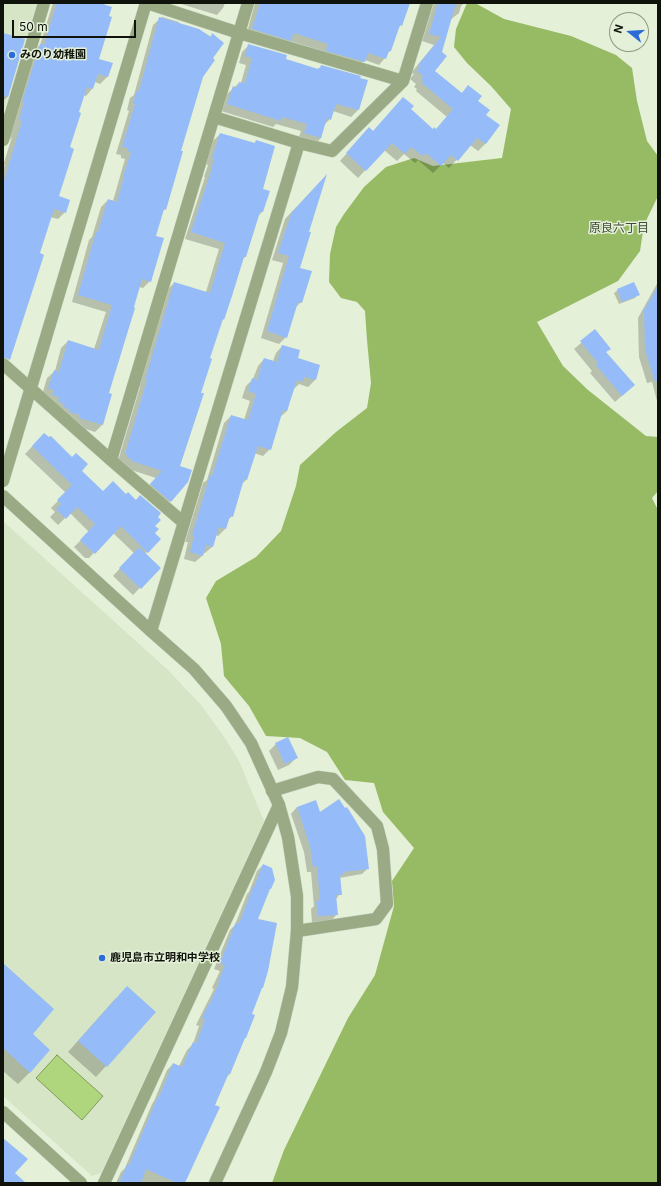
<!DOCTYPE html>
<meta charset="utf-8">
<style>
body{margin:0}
#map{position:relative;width:661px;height:1186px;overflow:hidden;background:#e4f0d8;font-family:Inter,sans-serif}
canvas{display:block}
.frame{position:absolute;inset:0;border:4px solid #0f130b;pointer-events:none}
.north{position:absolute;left:609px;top:12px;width:40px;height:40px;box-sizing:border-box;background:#e4f0d8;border:1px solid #8f9886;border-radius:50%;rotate:287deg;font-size:11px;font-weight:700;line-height:16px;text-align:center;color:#0f130b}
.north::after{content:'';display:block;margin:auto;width:14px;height:18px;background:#2b6cd9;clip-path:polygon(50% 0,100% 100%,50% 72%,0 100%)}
.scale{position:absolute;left:12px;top:20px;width:124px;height:18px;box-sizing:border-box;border:2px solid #0f130b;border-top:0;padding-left:5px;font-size:12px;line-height:14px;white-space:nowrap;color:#0f130b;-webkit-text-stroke:3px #e4f0d8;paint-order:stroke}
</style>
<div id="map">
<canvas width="661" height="1186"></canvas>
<div class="frame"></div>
<div class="north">N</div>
<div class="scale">50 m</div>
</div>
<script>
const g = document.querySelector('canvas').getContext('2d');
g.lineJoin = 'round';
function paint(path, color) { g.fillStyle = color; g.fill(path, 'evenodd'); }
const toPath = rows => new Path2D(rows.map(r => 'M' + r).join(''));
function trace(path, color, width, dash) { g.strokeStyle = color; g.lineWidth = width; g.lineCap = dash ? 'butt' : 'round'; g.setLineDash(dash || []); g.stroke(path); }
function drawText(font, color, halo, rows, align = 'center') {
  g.font = font + ' Inter,"Noto Sans JP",sans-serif'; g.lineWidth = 3; g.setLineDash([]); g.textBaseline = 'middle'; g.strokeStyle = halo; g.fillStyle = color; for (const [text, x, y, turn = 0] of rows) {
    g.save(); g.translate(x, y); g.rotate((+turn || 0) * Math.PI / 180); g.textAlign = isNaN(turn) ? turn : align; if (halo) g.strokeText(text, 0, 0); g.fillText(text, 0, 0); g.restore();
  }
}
paint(toPath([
 [3,3,37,3,5,108,3,108],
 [3,521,168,670,201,705,225,738,239,761,264,821,101,1173,92,1176,3,1096]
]), '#d7e5c7');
paint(toPath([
 [467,3,475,3,504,19,571,36,616,55,632,68,637,101,647,141,658,156,658,196,644,225,640,251,618,281,537,322,563,366,588,390,646,436,658,437,658,491,652,498,658,510,658,1183,272,1183,284,1150,348,1018,375,975,394,906,392,881,414,848,383,812,374,783,345,780,327,752,300,738,266,736,249,706,224,676,221,644,206,598,216,581,256,557,281,531,296,486,300,465,336,432,367,408,371,383,367,340,365,311,357,302,341,298,329,282,330,254,336,227,344,214,364,187,386,167,414,158,433,166,502,158,511,109,491,86,467,63,454,47,456,29]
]), '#96bb64');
const water = toPath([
 [57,1055,103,1096,82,1120,36,1078,57,1055]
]);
paint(water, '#afd67d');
trace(water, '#7f9c5b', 1);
paint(toPath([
 [53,3,96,3,98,59,111,63,107,77,100,84,95,82,92,89,86,96,83,95,68,148,58,197,65,212,58,219,50,217,39,254,12,352,5,358,3,358,3,171,5,164,3,166,12,137,8,142,33,52,40,45],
 [178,3,225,3,223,8,217,15],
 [255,3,405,3,401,25,397,29,390,51,387,54,385,58,379,65,365,60,357,68,320,57,322,51,290,41,284,47,246,36],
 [434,3,464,3,461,6,459,13,450,20,434,71,461,94,468,87,485,115,498,125,485,144,478,151,470,145,449,168,443,163,433,173,418,160,415,163,404,154,397,161,384,150,358,178,340,161,362,136,373,132,410,110,432,130,436,130,447,117,416,91,417,89,414,87,416,84,410,79,414,74,411,73,434,45,422,41],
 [162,17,179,22,162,77,212,35,211,58,202,77,180,151,165,209,161,213,154,236,150,281,143,288,139,287,108,394,102,425,95,432,73,425,42,395,47,378,55,371,61,348,68,341,94,349,106,312,72,302,89,240,92,237,101,207,108,200,113,201,125,159,121,158,121,155,116,154,129,111,127,110,130,98,134,95,153,25],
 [3,34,7,97,3,101],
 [249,45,284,60,317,70,322,66,367,81,358,110,351,117,333,111,330,119,324,125,321,138,314,145,298,140,301,131,276,124,273,127,221,111,226,95,239,83,241,83,246,65,239,63,242,52],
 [220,134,254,144,256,141,261,190,262,212,258,216,245,257,242,260,223,319,221,321,209,359,178,466,170,501,164,508,144,491,156,478,125,468,118,461,140,387,139,387,167,290,174,283,206,292,219,249,185,239,205,177,204,177,208,165,206,164,213,141],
 [320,182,298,268,301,302,295,308,286,337,279,344,261,338,283,263,272,260,285,219],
 [658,282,658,401,657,401,652,382,647,383,639,357,638,318],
 [618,290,638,294,635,298,619,304,614,293],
 [595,331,626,392,615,402,590,373,592,371,574,349],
 [282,346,297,358,319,365,315,380,308,387,299,384,295,388,293,388,287,411,279,418,270,449,263,456,254,453,246,480,242,484,232,516,227,521,225,529,218,536,216,535,212,547,205,553,203,553,202,556,195,562,184,559,188,542,185,542,203,483,207,480,224,423,231,416,244,420,250,401,242,398,246,386,253,379,258,366,264,359,273,361,276,353],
 [44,434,102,492,126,495,136,501,157,517,154,526,154,533,160,539,145,554,159,568,133,595,113,576,134,553,113,533,89,558,85,558,74,547,89,532,70,513,58,525,50,517,55,512,51,508,66,493,25,454],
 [276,744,296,758,289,765,278,770,269,751],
 [297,807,319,814,368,868,362,874,339,878,340,894,336,899,337,914,331,921,312,922,311,909,314,906,311,872,307,872,304,852,291,814],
 [263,865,257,920,261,989,250,1014,245,1038,243,1041,230,1074,226,1077,184,1183,116,1183,121,1172,125,1168,152,1104,154,1101,167,1070,173,1064,179,1066,187,1050,193,1044,199,1026,196,1025,214,989,212,988,220,971,214,969,230,930,235,925,247,894,249,892,257,871],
 [3,964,31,1034,30,1072,18,1084,3,1071],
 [116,998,155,1012,96,1077,68,1052]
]), '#0003');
paint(toPath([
 [57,3,100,3,112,7,109,16,112,17,99,59,113,63,108,77,98,74,93,89,87,87,79,112,81,113,70,147,74,149,59,196,70,200,66,213,54,209,40,253,44,255,10,360,3,357,3,184,22,121,19,120,24,102,22,102,40,44,44,45],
 [260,3,410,3,402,26,400,25,391,51,389,51,386,59,368,53,365,62,326,51,328,44,294,33,291,41,252,29],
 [438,3,456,3,442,52,447,56,435,71,462,93,468,85,482,96,478,101,490,110,486,115,500,125,486,144,477,138,458,161,451,155,441,166,426,153,423,156,411,147,405,154,392,143,366,171,346,153,369,127,373,131,403,97,414,106,411,109,433,129,434,127,436,129,453,109,422,83,423,81,421,79,423,76,417,71,420,66,418,65,441,37,429,34],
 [159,17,199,29,211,37,212,33,224,43,213,58,215,60,203,77,181,151,183,151,175,179,166,210,164,209,156,236,164,238,151,282,142,279,134,307,135,308,109,393,112,394,103,425,79,418,80,415,69,412,70,409,64,408,65,405,61,404,62,402,58,401,59,397,52,395,54,390,48,388,54,370,59,372,68,340,99,350,112,305,78,295,96,232,98,232,108,199,117,202,124,177,123,177,131,152,127,151,128,148,122,147,135,104,133,103,137,90,139,91],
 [3,33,25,39,8,97,3,96],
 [248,44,287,55,286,59,318,69,318,68,320,68,321,65,361,76,360,78,368,80,359,110,336,104,331,120,327,118,321,138,304,133,307,124,282,117,281,121,227,104,233,86,237,88,239,82,245,83,252,58,245,56],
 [220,133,255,143,256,140,275,146,263,189,270,191,263,212,260,212,246,257,244,257,232,296,224,320,223,319,210,358,212,359,201,393,204,393,180,466,192,470,188,482,171,502,150,484,162,471,132,461,132,459,127,458,127,455,125,454,147,380,145,380,174,282,210,293,225,243,191,232,211,171,211,170,214,158,212,158],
 [327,174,309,232,311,232,300,268,312,271,302,303,298,302,287,338,267,331,289,256,278,253,292,211,294,212,294,210],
 [634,282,640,295,622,302,617,289],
 [658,286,658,381,655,382,645,350,644,310],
 [595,329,611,349,606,352,635,385,622,396,596,365,598,363,580,341],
 [282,345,300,350,298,358,320,365,316,380,304,377,302,382,297,380,287,411,283,410,271,450,258,446,247,480,244,479,233,517,230,516,226,529,219,527,213,547,206,545,203,556,190,552,194,536,192,535,210,475,212,476,231,415,248,420,256,394,248,391,252,378,257,380,264,358,277,362],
 [44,433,49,437,51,436,72,457,76,453,88,464,82,471,103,491,113,481,126,494,128,492,136,500,140,495,161,513,158,517,161,520,155,526,159,529,155,533,161,539,148,553,121,526,95,554,80,540,95,524,77,507,66,519,56,509,61,504,57,500,72,485,32,446],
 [139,547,161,568,141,589,119,568],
 [288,737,298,758,285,764,275,743],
 [339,799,345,808,347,807,365,836,369,869,343,872,343,875,340,875,342,895,336,895,338,915,318,916,316,901,320,901,317,866,313,867,310,846,297,807,316,800,320,812],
 [263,864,272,868,275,880,271,889,270,889,258,919,277,923,268,971,263,988,262,988,252,1014,255,1015,246,1038,245,1038,230,1074,229,1073,215,1105,220,1107,185,1183,177,1183,146,1169,141,1183,119,1183,127,1165,129,1165,158,1096,159,1097,173,1063,182,1067,193,1042,196,1044,205,1020,202,1018,208,1005,209,1005,219,983,218,982,225,965,220,963,236,922,239,924,253,887,254,887],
 [3,963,54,1009,33,1034,50,1050,30,1073,3,1048],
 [127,986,156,1012,107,1067,78,1041],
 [3,1138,28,1159,15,1173,26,1183,3,1183]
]), '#95bbf9');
const minor = toPath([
 [147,3,239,33,403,81],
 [214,117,299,143,332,151,403,81,427,3],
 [3,140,44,3],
 [3,364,111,460,184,523],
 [111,460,248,3],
 [151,631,299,143],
 [272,791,318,777,333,779,377,826,383,849,387,904,376,919,297,931],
 [104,1183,279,805]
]);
const tertiary = toPath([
 [3,481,146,3],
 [3,496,151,631,194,669,226,706,251,743,279,805,288,837,297,896,297,931,292,987,281,1033,266,1072,215,1183],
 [3,1112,81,1183]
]);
trace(minor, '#c2cdb7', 13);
trace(tertiary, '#c2cdb7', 13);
trace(minor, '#99aa85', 12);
trace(tertiary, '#99aa85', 12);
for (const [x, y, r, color] of [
 [12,55,4,"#2b6cd9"],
 [102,958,4,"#2b6cd9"]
]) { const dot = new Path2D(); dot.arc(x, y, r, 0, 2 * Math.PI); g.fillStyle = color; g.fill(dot); trace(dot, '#e4f0d8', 1.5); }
drawText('bold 11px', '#0f130b', '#e4f0d8', [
 ["みのり幼稚園",20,55],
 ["鹿児島市立明和中学校",110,958]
], 'left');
drawText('12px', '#404936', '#e4f0d8', [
 ["原良六丁目",619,228]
]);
</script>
